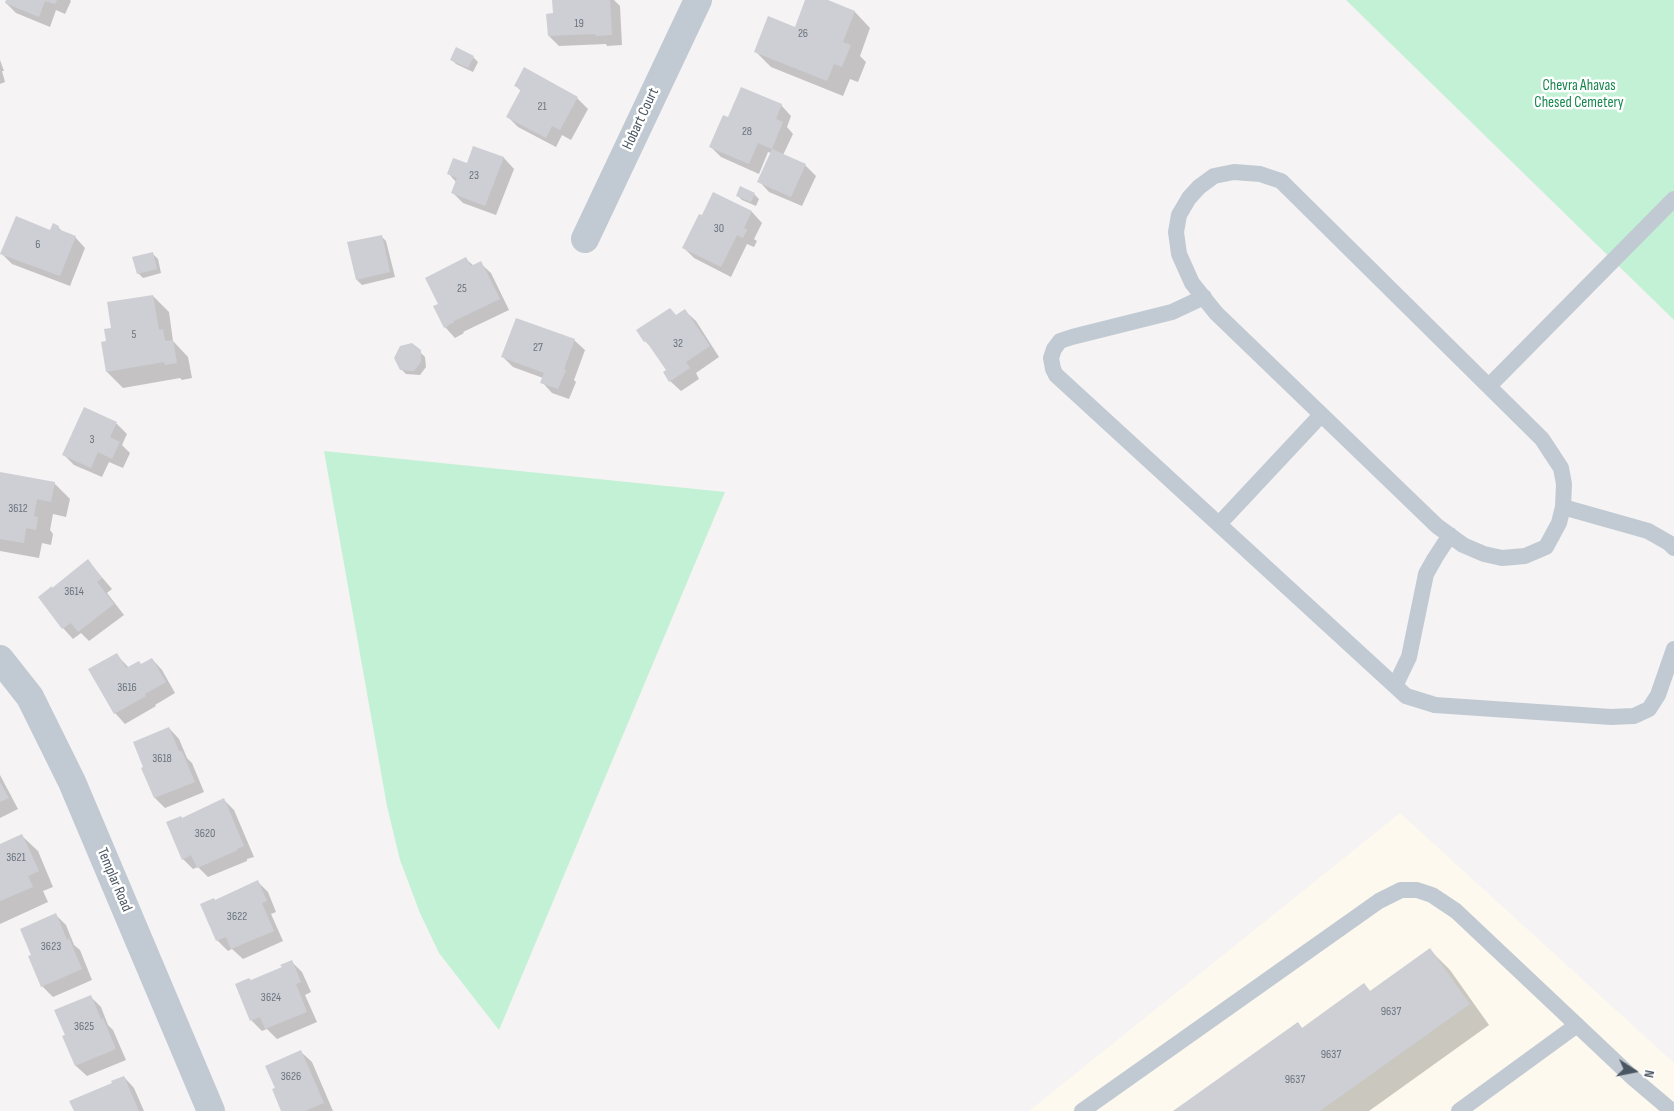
<!DOCTYPE html>
<style>
body{margin:0}
#map{position:relative;width:1674px;height:1111px;overflow:hidden;background:#f5f3f3;font-family:"Sofia Sans Condensed",sans-serif}
canvas{display:block}
.north{position:absolute;left:1609px;top:1046px;width:50px;height:50px;-webkit-text-stroke:4px #fff;paint-order:stroke;rotate:101deg;font-size:14px;font-weight:700;line-height:20px;text-align:center;color:#4a5661}
.north::after{content:'';display:block;margin:auto;width:18px;height:22px;background:#4a5661;clip-path:polygon(50% 0,100% 100%,50% 72%,0 100%)}
</style>
<div id="map">
<canvas width="1674" height="1111"></canvas>
<div class="north">N</div>
</div>
<script>
const g = document.querySelector('canvas').getContext('2d');
g.lineJoin = 'round';
function paint(path, color) { g.fillStyle = color; g.fill(path, 'evenodd'); }
const toPath = rows => new Path2D(rows.map(r => 'M' + r).join(''));
function trace(path, color, width, dash) { g.strokeStyle = color; g.lineWidth = width; g.lineCap = dash ? 'butt' : 'round'; g.setLineDash(dash || []); g.stroke(path); }
function drawText(font, color, halo, rows, align = 'center') {
  g.font = font + ' "Sofia Sans Condensed",sans-serif'; g.lineWidth = 5; g.setLineDash([]); g.textBaseline = 'middle'; g.strokeStyle = halo; g.fillStyle = color; for (const [text, x, y, turn = 0] of rows) {
    g.save(); g.translate(x, y); g.rotate((+turn || 0) * Math.PI / 180); g.textAlign = isNaN(turn) ? turn : align; if (halo) g.strokeText(text, 0, 0); g.fillText(text, 0, 0); g.restore();
  }
}
paint(toPath([
 [1400,813,1674,1063,1674,1111,1029,1111]
]), '#fdf9ef');
paint(toPath([
 [1346,0,1674,0,1674,320],
 [324,451,725,492,499,1030,439,953,420,913,400,860,387,806]
]), '#c3f1d5');
paint(toPath([
 [7,0,70,0,71,1,65,14,56,10,50,27,16,13,6,3],
 [554,0,614,0,620,6,622,45,607,46,606,44,559,46,549,36,554,15],
 [807,0,824,0,855,12,870,28,860,56,866,62,858,82,850,79,843,96,771,67,755,51,796,28],
 [473,57,478,62,473,72,456,64,451,59],
 [0,60,4,71,2,71,5,82,0,84],
 [516,86,577,98,588,109,571,140,562,135,556,147,518,127,508,117,521,91],
 [781,105,791,116,787,127,793,134,783,155,805,165,816,176,802,206,769,192,759,181,771,153,768,152,759,174,721,157,711,147,729,119],
 [474,147,504,158,514,169,496,215,463,203,452,192,456,182,449,174,468,165],
 [714,193,752,212,762,223,754,239,757,241,754,247,747,244,731,277,694,258,684,248,702,217],
 [754,194,759,199,756,206,742,200,737,195],
 [58,227,64,233,75,237,85,248,70,286,12,264,2,254],
 [381,236,386,241,395,277,362,285,357,280],
 [153,254,158,259,161,273,143,278,138,273],
 [466,259,474,266,480,263,491,273,509,310,463,332,464,333,455,338,445,327,439,305],
 [153,296,169,312,173,341,188,357,192,378,182,380,180,378,123,388,107,372,107,342,113,329],
 [685,311,696,321,719,357,696,373,699,379,681,391,670,381,667,370,654,350,645,341],
 [574,340,585,350,574,380,576,382,569,399,552,393,542,382,543,378,513,367,503,357],
 [412,344,425,357,426,367,420,375,406,374,401,369],
 [84,409,117,424,127,434,122,445,130,453,123,468,109,462,102,477,74,465,63,454],
 [0,473,54,483,70,499,66,517,53,514,50,530,53,534,51,545,42,543,39,558,0,551],
 [88,561,112,589,107,593,124,615,89,641,81,633,73,639,63,628,53,589],
 [116,654,129,668,141,665,152,659,162,670,175,693,155,705,156,706,125,724,115,713],
 [169,728,179,739,187,758,192,763,204,792,165,808,155,798,143,769],
 [0,775,18,809,0,818],
 [224,800,234,810,254,857,247,859,247,861,208,877,198,867,193,869,183,859,182,820],
 [22,836,38,851,53,887,43,891,48,902,0,924,0,845],
 [257,881,268,892,276,912,271,914,283,941,243,959,232,949,228,951,217,940,215,901],
 [56,915,66,925,74,945,80,950,92,980,53,997,42,986,33,956],
 [1430,950,1450,970,1489,1025,1369,1111,1175,1111,1297,1023,1303,1029,1364,985,1371,992],
 [291,961,302,972,311,992,305,995,317,1022,277,1039,267,1029,262,1031,252,1021,236,984,251,981,284,968],
 [90,996,101,1007,108,1025,113,1030,126,1060,87,1076,76,1066,64,1036,66,1035],
 [301,1052,312,1062,333,1111,283,1111],
 [124,1077,134,1088,144,1111,75,1111]
]), '#0003');
paint(toPath([
 [6,0,57,0,55,4,45,1,39,17,5,3],
 [552,0,610,0,612,35,596,36,595,34,548,36,546,14,553,13],
 [805,0,828,0,855,11,843,42,851,45,842,67,834,64,827,81,754,52,768,16,795,27],
 [456,47,474,56,468,68,450,60],
 [524,67,578,97,560,130,552,126,546,138,506,117,521,89,514,86],
 [741,87,782,104,776,119,783,122,772,149,758,143,749,164,709,147,723,115,728,117],
 [473,146,504,157,485,206,451,193,457,178,447,174,453,158,467,163],
 [772,149,806,164,791,197,757,182],
 [740,186,755,193,751,202,736,196],
 [713,192,752,211,744,228,747,230,743,238,737,235,721,267,682,248,699,214,702,215],
 [16,216,50,230,53,223,59,226,58,229,76,236,60,276,0,254],
 [382,235,390,272,356,280,347,242],
 [153,252,157,269,137,274,132,257],
 [466,257,471,266,481,261,500,299,454,321,454,322,444,328,433,306,438,304,425,278],
 [153,295,159,330,163,329,165,341,173,340,177,363,165,365,164,362,106,372,101,342,106,341,104,329,111,328,107,302],
 [670,308,676,315,685,309,710,346,686,362,690,368,669,382,663,372,666,370,646,341,644,342,636,330],
 [516,318,575,339,564,369,566,370,558,389,540,383,544,373,501,357],
 [412,343,421,350,421,362,414,371,400,370,394,358,400,346],
 [84,407,117,422,110,437,120,442,112,459,98,452,91,468,62,455],
 [0,472,55,482,51,502,37,499,34,516,38,517,36,530,26,528,24,543,0,539],
 [88,559,102,578,97,582,114,604,78,632,71,623,62,629,38,597,52,586,52,588],
 [117,653,126,668,139,661,141,664,152,658,166,682,145,694,146,696,114,714,88,669],
 [169,727,179,751,182,751,195,782,154,798,141,768,143,767,133,742],
 [0,782,9,798,0,802],
 [224,798,244,846,237,849,238,850,197,868,191,855,182,860,166,822,181,816,182,818],
 [22,834,39,871,28,876,33,887,0,901,0,844],
 [258,880,267,901,262,903,274,931,231,949,226,937,216,941,200,904,214,898,215,900],
 [56,913,67,940,69,938,82,969,41,987,28,956,31,955,20,929],
 [1430,948,1470,1004,1320,1111,1173,1111,1298,1022,1302,1028,1364,983,1370,991],
 [292,960,301,982,296,984,307,1012,265,1029,260,1017,250,1021,235,984,249,978,251,980,282,967,280,965],
 [91,995,101,1019,103,1018,116,1049,75,1066,62,1036,65,1035,54,1010],
 [301,1050,324,1103,305,1111,281,1111,272,1089,275,1088,265,1066],
 [124,1076,139,1111,74,1111,69,1101,112,1083,111,1081]
]), '#cdcfd5');
trace(toPath([
 [1234,172,1260,174,1281,181,1542,439,1561,468,1564,484,1563,507,1559,523,1546,547,1525,556,1502,558,1484,554,1463,545,1437,526,1216,313,1192,283,1179,254,1176,232,1179,215,1189,198,1199,187,1214,176,1234,172],
 [1204,297,1172,312,1072,337,1060,341,1054,349,1051,358,1053,369,1056,375,1406,696,1435,705,1611,717,1634,716,1649,709,1658,695,1674,649],
 [1489,386,1674,199],
 [1563,507,1648,531,1669,543,1674,548],
 [1219,524,1321,415],
 [1395,686,1409,657,1426,574,1435,558,1450,535],
 [1082,1111,1379,901,1401,890,1417,890,1432,895,1456,911,1633,1078,1672,1111],
 [1459,1111,1577,1025]
]), '#c1cad2', 16);
trace(toPath([
 [585,239,698,0],
 [0,659,30,697,72,782,211,1111]
]), '#c1cad2', 28);
drawText('12px', '#6b747e', null, [
 ["19",579,24],
 ["26",803,34],
 ["21",542,107],
 ["28",747,132],
 ["23",474,176],
 ["30",719,229],
 ["6",38,245],
 ["25",462,289],
 ["5",134,335],
 ["32",678,344],
 ["27",538,348],
 ["3",92,440],
 ["3612",18,509],
 ["3614",74,592],
 ["3616",127,688],
 ["3618",162,759],
 ["3620",205,834],
 ["3621",16,858],
 ["3622",237,917],
 ["3623",51,947],
 ["3624",271,998],
 ["9637",1391,1012],
 ["3625",84,1027],
 ["9637",1331,1055],
 ["3626",291,1077],
 ["9637",1295,1080]
]);
drawText('15px', '#17864f', '#fff', [
 ["Chevra Ahavas",1579,86],
 ["Chesed Cemetery",1579,103]
]);
drawText('15px', '#4a5661', '#fff', [
 ["Hobart Court",641,119,-65],
 ["Templar Road",114,880,67]
]);
</script>
